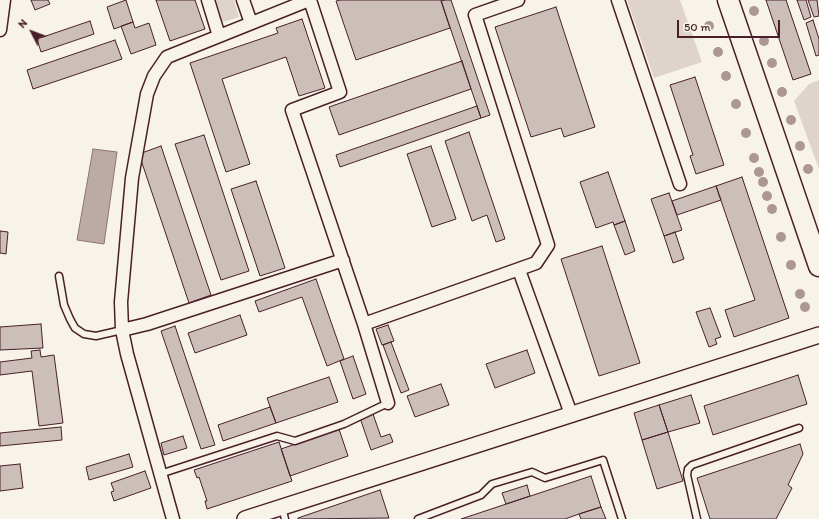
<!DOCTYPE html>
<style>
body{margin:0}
#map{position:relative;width:819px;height:519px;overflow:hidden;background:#f7f3e8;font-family:Itim,sans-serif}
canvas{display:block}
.north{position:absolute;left:12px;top:12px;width:40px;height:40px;-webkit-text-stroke:3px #f7f3e8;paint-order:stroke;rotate:312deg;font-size:11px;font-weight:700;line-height:16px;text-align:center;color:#4a1f2b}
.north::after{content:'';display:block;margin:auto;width:14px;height:18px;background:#4a1f2b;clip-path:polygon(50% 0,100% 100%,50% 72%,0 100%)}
.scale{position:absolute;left:677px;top:20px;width:103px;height:18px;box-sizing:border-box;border:2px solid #4a1f2b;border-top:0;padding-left:5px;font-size:12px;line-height:14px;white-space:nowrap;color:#4a1f2b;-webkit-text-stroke:3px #f7f3e8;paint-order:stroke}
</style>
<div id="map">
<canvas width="819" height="519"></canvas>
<div class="north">N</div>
<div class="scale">50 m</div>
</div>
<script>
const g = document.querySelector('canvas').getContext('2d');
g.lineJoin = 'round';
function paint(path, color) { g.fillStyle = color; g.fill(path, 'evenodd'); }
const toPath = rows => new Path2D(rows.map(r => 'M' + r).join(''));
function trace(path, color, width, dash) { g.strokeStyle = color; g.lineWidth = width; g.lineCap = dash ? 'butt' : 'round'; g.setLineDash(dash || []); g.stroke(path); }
paint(toPath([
 [216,0,234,0,239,17,223,22],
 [627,0,680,0,702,62,654,78],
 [819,80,819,169,794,101,809,84]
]), '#ded4cc');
const water = toPath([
 [93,149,117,152,104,244,77,240,93,149]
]);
paint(water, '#bcaaa7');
trace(water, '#8e7275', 1);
const building = toPath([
 [31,0,48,0,50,4,35,10,31,0],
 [126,0,133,22,114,29,107,7,126,0],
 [156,0,195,0,205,29,170,41,156,0],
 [340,0,441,0,450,28,356,60,336,1,340,0],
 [445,0,451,0,490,115,481,118,441,1,445,0],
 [766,0,786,0,811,74,793,80,766,0],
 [797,0,806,0,811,17,804,20,797,0],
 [808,0,817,0,819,16,814,17,808,0],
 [556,7,595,127,564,137,561,128,531,137,495,27,556,7],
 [302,19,325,88,299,96,286,57,222,79,250,164,226,172,190,63,278,33,276,28,302,19],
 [813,20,819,39,819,55,816,56,806,23,813,20],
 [90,21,94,34,41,52,37,39,90,21],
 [133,22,135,28,149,23,156,45,131,54,121,26,133,22],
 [115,40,122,59,33,89,27,70,115,40],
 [462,61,471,89,339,135,329,107,462,61],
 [695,77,724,165,696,174,690,156,693,155,670,85,695,77],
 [477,106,481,118,340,167,336,155,477,106],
 [469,132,505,239,496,242,487,215,472,221,445,141,469,132],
 [204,135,249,271,221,280,175,144,204,135],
 [161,146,211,295,189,303,139,154,161,146],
 [431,146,456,219,432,227,407,154,431,146],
 [608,172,625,221,614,225,613,222,596,228,580,182,608,172],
 [742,177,789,318,734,337,725,310,755,300,716,186,742,177],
 [256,181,285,268,260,276,231,189,256,181],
 [716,186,721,200,677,215,672,201,716,186],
 [669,193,682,230,664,236,651,199,669,193],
 [625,221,635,251,625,255,614,225,625,221],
 [0,231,8,232,6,254,0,253,0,231],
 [675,232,684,259,673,263,664,236,675,232],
 [602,246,640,363,599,376,561,259,602,246],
 [316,279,344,359,327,366,302,297,259,312,255,301,316,279],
 [710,308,721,337,715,339,717,344,709,347,696,312,710,308],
 [240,315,247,335,195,353,188,333,240,315],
 [41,324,43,348,0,350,0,327,41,324],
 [388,325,394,341,382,345,376,329,388,325],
 [175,326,215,445,201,449,161,331,175,326],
 [391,342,409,390,401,393,383,345,391,342],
 [40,350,41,357,54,355,63,423,39,426,32,371,0,375,0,362,32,358,31,351,40,350],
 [527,350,535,373,495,388,486,364,527,350],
 [353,356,366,394,353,399,340,361,353,356],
 [798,375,807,404,713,435,704,406,798,375],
 [329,377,338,402,276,423,267,398,329,377],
 [441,384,449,405,415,417,407,396,441,384],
 [691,395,700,423,668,432,659,405,691,395],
 [659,405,668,432,642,440,634,413,659,405],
 [270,407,276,423,223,441,218,425,270,407],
 [373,414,381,437,390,434,393,442,371,450,360,418,373,414],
 [61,427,62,440,0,446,0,433,61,427],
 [339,429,348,456,290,476,281,449,339,429],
 [668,432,683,481,657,489,642,440,668,432],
 [183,436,187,448,164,455,161,443,183,436],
 [279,442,292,481,207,509,205,501,207,501,199,477,197,478,194,470,279,442],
 [800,444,803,454,788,485,792,488,776,519,710,519,697,478,800,444],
 [129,454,133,467,89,480,86,467,129,454],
 [20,464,23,488,0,491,0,466,20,464],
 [145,471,151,488,114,501,111,492,114,491,111,483,145,471],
 [591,476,601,507,579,514,565,519,461,519,591,476],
 [527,485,530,496,506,504,502,493,527,485],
 [380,490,389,518,298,519,298,518,380,490],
 [601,507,606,519,581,519,579,514,601,507]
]);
paint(building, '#ccbfb9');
trace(building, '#4a1f2b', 1);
const service = toPath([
 [59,276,64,305,70,319,75,328,84,334,96,336,122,330],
 [160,474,277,436,295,441,344,424,388,403],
 [282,507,285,519],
 [418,519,481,495,492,484,532,472,545,478,603,460,622,519],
 [697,519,687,475,688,469,692,465,799,428]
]);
const minor = toPath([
 [208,0,219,36],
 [243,0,251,23],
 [310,0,340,92,292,110,364,324,388,403],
 [618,0,680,184],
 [0,30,4,0],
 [519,270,571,414],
 [364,324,536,263,548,245,475,15,518,0],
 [122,330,147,324,343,260],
 [173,519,127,354,122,330,121,302,132,178,147,94,154,76,167,57,309,0]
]);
const tertiary = toPath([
 [245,519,819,335]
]);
const primary = toPath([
 [728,0,819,266]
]);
trace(service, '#4a1f2b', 9);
trace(minor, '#4a1f2b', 15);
trace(tertiary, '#4a1f2b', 18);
trace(primary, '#4a1f2b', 23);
trace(service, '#f7f3e8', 6);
trace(minor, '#f7f3e8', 12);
trace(tertiary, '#f7f3e8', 15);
trace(primary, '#f7f3e8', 20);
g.fillStyle = '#ac9796';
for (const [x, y] of [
 [754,11],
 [709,26],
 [764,41],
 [718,52],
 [772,63],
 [726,76],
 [782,92],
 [736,104],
 [791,120],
 [746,133],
 [800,146],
 [754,158],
 [808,169],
 [759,172],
 [763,182],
 [767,196],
 [772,209],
 [781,237],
 [791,265],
 [800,294],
 [805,307]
]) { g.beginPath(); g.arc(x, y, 5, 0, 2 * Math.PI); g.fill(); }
</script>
